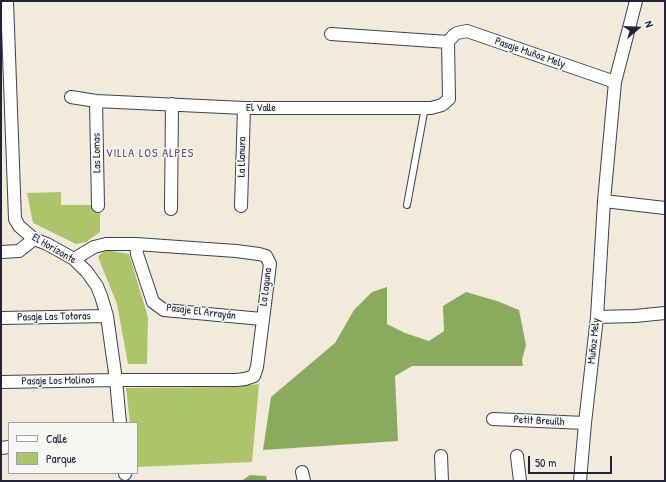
<!DOCTYPE html>
<meta charset="utf-8">
<style>
body{margin:0}
#map{position:relative;width:666px;height:482px;overflow:hidden;background:#f2ebdb;font-family:"Patrick Hand",sans-serif}
canvas{display:block}
.frame{position:absolute;inset:0;border:2px solid #22223b;pointer-events:none}
.legend{position:absolute;left:8px;top:422px;width:130px;height:52px;box-sizing:border-box;background:#f6f6f2;border:1px solid #a1a1a9;margin:0;padding:5px 7px;list-style:none;font-size:12px;color:#22223b}
.legend li{display:flex;align-items:center;gap:8px;height:20px}
.legend b{width:20px;border:1px solid #a1a1a9}
.north{position:absolute;left:618px;top:8px;width:40px;height:40px;-webkit-text-stroke:3px #f6f6f2;paint-order:stroke;rotate:71deg;font-size:11px;font-weight:700;line-height:16px;text-align:center;color:#22223b}
.north::after{content:'';display:block;margin:auto;width:14px;height:18px;background:#22223b;clip-path:polygon(50% 0,100% 100%,50% 72%,0 100%)}
.scale{position:absolute;left:528px;top:456px;width:84px;height:18px;box-sizing:border-box;border:2px solid #22223b;border-top:0;padding-left:5px;font-size:12px;line-height:14px;white-space:nowrap;color:#22223b;-webkit-text-stroke:3px #f6f6f2;paint-order:stroke}
</style>
<div id="map">
<canvas width="666" height="482"></canvas>
<div class="frame"></div>
<ul class="legend">
<li><b style="height:5px;background:#fff"></b>Calle</li>
<li><b style="height:11px;background:#adc56a"></b>Parque</li>
</ul>
<div class="north">N</div>
<div class="scale">50 m</div>
</div>
<script>
const g = document.querySelector('canvas').getContext('2d');
g.lineJoin = 'round';
function paint(path, color) { g.fillStyle = color; g.fill(path, 'evenodd'); }
const toPath = rows => new Path2D(rows.map(r => 'M' + r).join(''));
function trace(path, color, width, dash) { g.strokeStyle = color; g.lineWidth = width; g.lineCap = dash ? 'butt' : 'round'; g.setLineDash(dash || []); g.stroke(path); }
function drawText(font, color, halo, rows, align = 'center') {
  g.font = font + ' "Patrick Hand",sans-serif'; g.lineWidth = 3; g.setLineDash([]); g.textBaseline = 'middle'; g.strokeStyle = halo; g.fillStyle = color; for (const [text, x, y, turn = 0] of rows) {
    g.save(); g.translate(x, y); g.rotate((+turn || 0) * Math.PI / 180); g.textAlign = isNaN(turn) ? turn : align; if (halo) g.strokeText(text, 0, 0); g.fillText(text, 0, 0); g.restore();
  }
}
paint(toPath([
 [61,192,61,205,91,205,100,212,100,232,86,242,76,244,33,223,27,193],
 [106,250,129,254,148,317,147,364,128,364,117,304,100,262,98,256],
 [259,384,252,462,137,467,137,423,130,423,126,388,232,387]
]), '#adc56a');
paint(toPath([
 [387,287,387,324,405,333,429,341,444,331,443,306,466,292,497,301,519,310,526,345,522,360,523,366,412,366,395,376,398,441,263,450,271,397,335,343,354,310,372,292],
 [250,475,266,476,267,481,241,481]
]), '#8aaa5e');
const lane = toPath([
 [407,205,425,107]
]);
const street = toPath([
 [7,1,15,219,19,226,34,239,47,244,74,259,87,272,97,286,101,296,107,316,116,380,120,423],
 [331,34,448,42],
 [71,97,96,101,244,108,431,108,442,105,449,99,448,42,454,35,457,33,467,31,615,82],
 [96,101,98,206],
 [604,201,665,208],
 [241,206,244,108],
 [171,209,172,104],
 [136,244,137,254,153,302,164,310,262,319],
 [1,252,19,251,34,239],
 [597,317,635,316,665,313],
 [1,318,107,316],
 [1,382,116,380,236,380,245,379,254,376,257,367,270,264,266,256,259,254,236,251,136,244,106,244,94,247,74,259],
 [493,419,585,423],
 [1,448,9,447],
 [441,456,442,481],
 [517,456,520,481],
 [302,472,304,481],
 [125,473,125,474],
 [580,481,585,423,597,317,604,201,615,82,636,1]
]);
trace(lane, '#414053', 8);
trace(street, '#414053', 14);
trace(lane, '#fff', 6);
trace(street, '#fff', 12);
drawText('11px', '#22223b', '#f6f6f2', [
 ["Pasaje Muñoz Mely",530,53,19],
 ["El Valle",261,108],
 ["Las Lomas",97,153,-91],
 ["La Llanura",242,157,-89],
 ["El Horizonte",54,249,30],
 ["La Laguna",266,287,-83],
 ["Pasaje El Arrayán",201,312,7],
 ["Pasaje Las Totoras",54,317,-1],
 ["Muñoz Mely",594,341,-84],
 ["Pasaje Los Molinos",58,381,-1],
 ["Petit Breuilh",539,421,3]
]);
g.letterSpacing = '1px';
drawText('12px', '#5b4b6d', '#f6f6f2', [
 ["VILLA LOS ALPES",150,154]
]);
g.letterSpacing = '0px';
</script>
